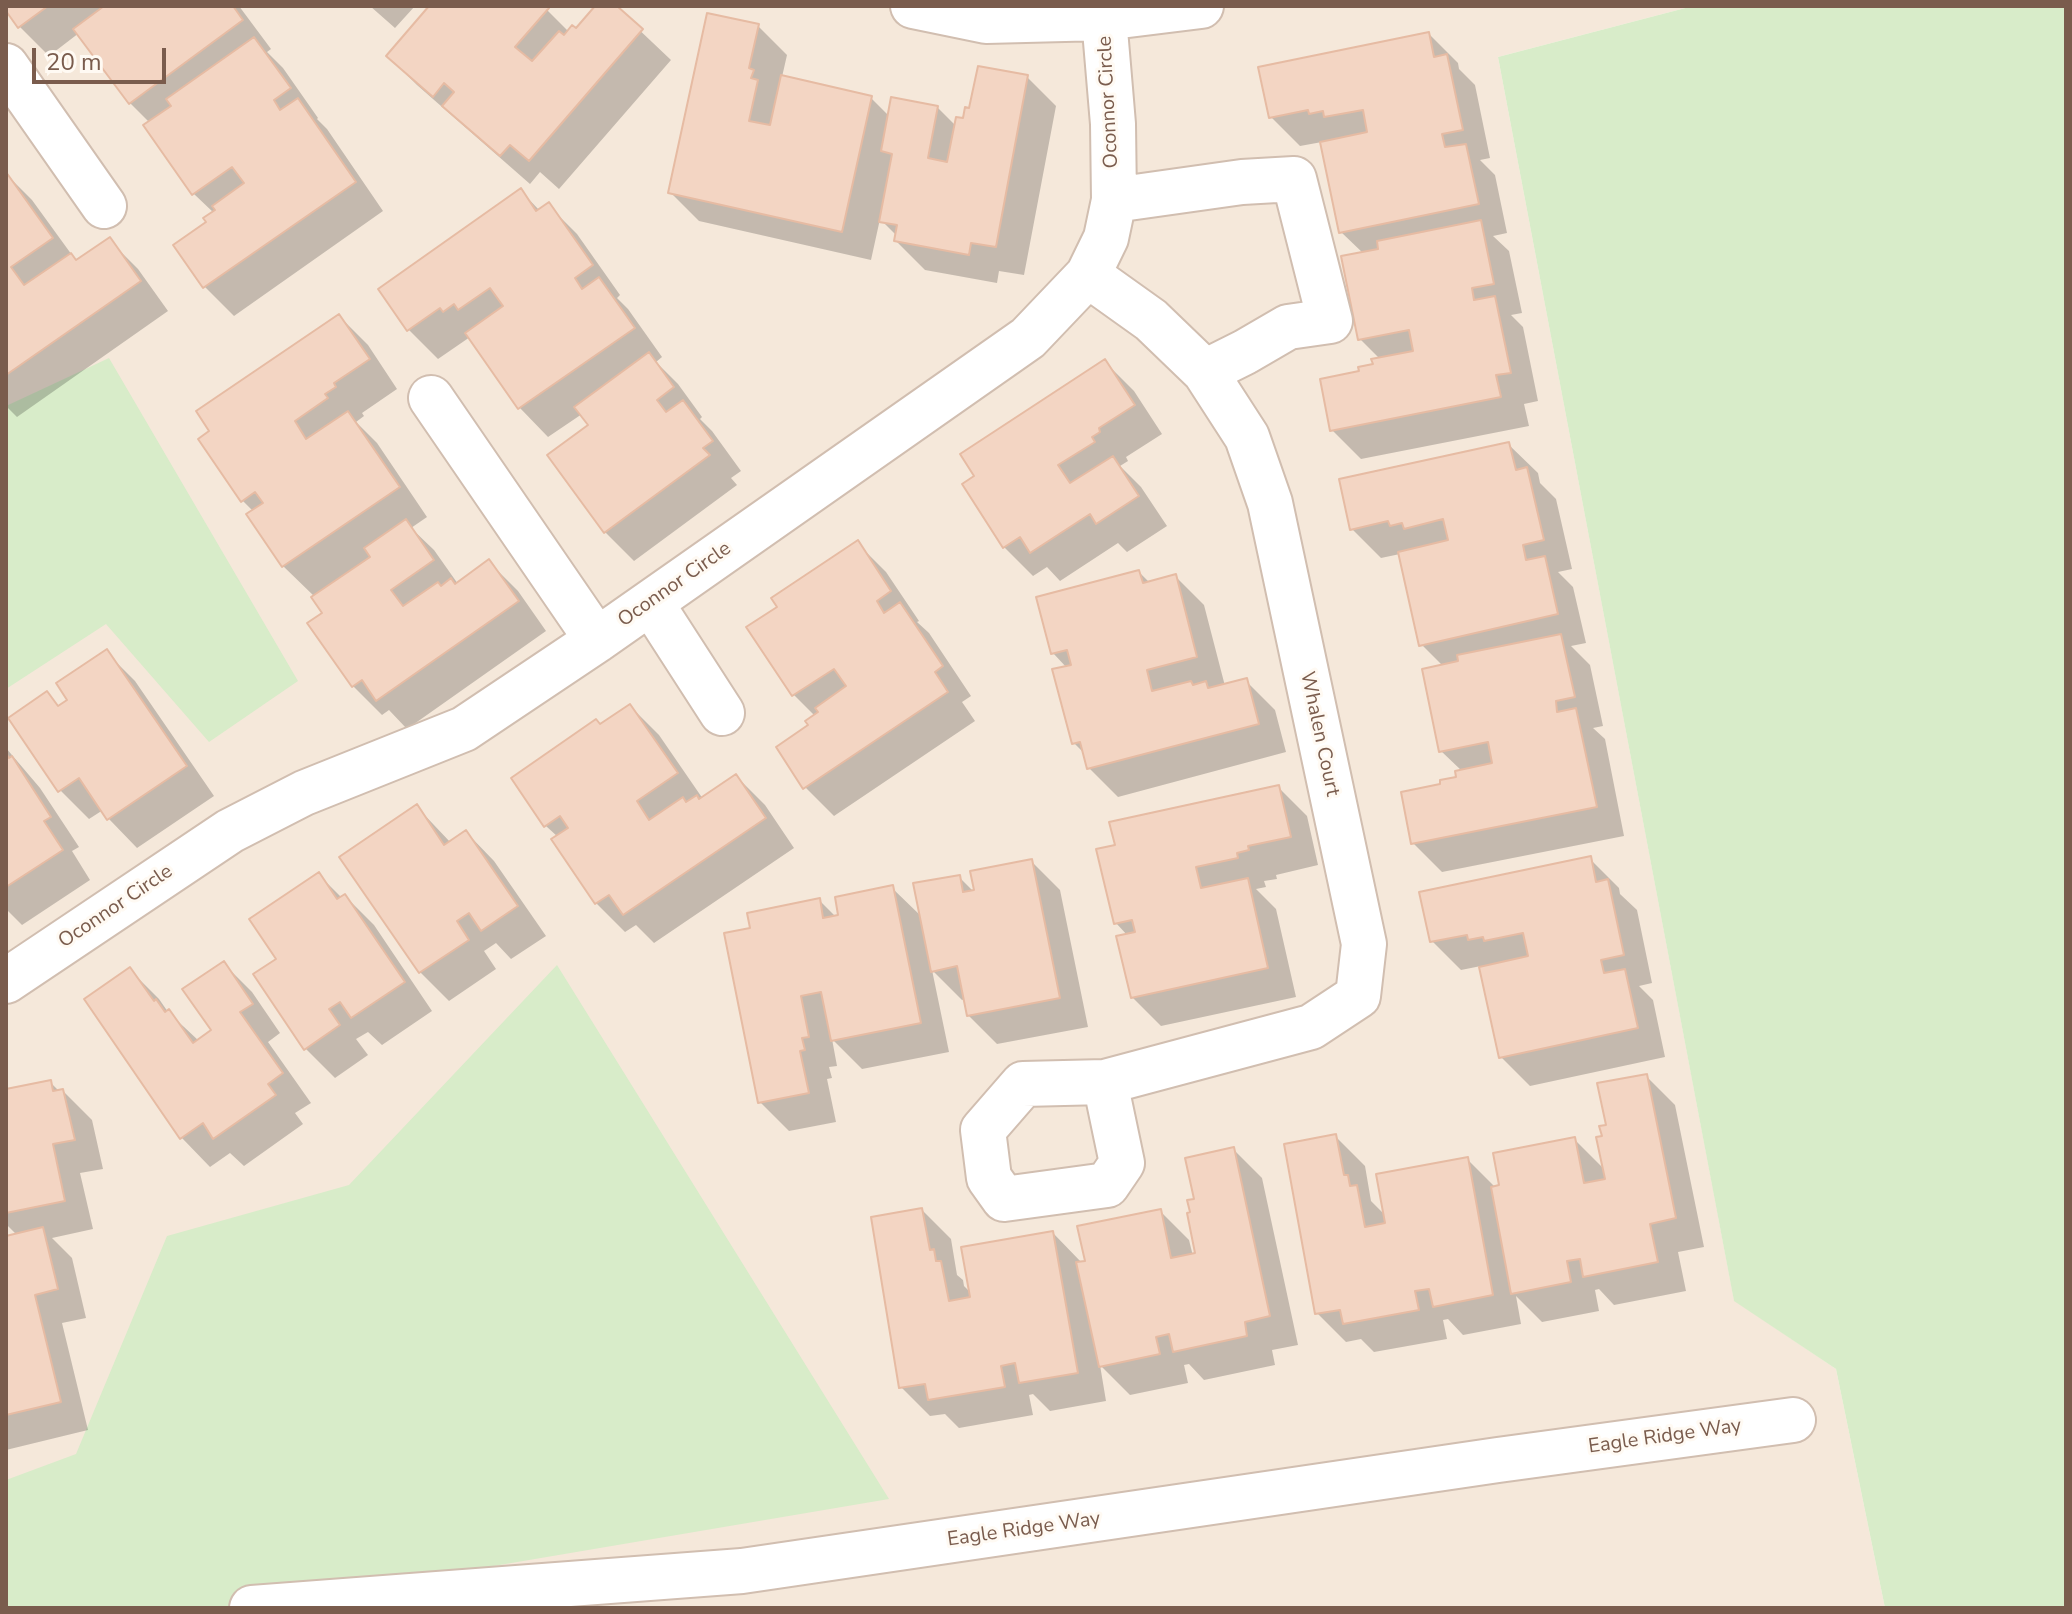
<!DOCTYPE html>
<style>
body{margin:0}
#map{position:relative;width:2072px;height:1614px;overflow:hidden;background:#fdf6ec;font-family:"Nunito Sans",sans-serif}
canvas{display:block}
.frame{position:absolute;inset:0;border:8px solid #7a5c4d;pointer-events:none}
.scale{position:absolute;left:32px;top:48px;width:134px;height:36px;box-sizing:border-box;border:4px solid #7a5c4d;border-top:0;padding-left:10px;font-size:24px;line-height:28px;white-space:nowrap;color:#7a5c4d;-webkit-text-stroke:6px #fffaf3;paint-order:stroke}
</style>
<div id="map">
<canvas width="2072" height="1614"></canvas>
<div class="frame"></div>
<div class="scale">20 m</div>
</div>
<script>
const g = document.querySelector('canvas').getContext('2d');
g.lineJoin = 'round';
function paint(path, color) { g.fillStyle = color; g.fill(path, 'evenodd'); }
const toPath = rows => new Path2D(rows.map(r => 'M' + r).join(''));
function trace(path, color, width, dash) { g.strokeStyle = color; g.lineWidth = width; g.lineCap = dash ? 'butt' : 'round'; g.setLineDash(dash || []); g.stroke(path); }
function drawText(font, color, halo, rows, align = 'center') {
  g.font = font + ' "Nunito Sans",sans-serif'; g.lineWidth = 6; g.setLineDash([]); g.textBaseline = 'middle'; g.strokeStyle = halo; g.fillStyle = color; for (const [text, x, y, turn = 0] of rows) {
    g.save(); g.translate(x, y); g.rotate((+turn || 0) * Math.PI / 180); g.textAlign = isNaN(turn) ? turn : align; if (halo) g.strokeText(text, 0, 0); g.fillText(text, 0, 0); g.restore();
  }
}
paint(toPath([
 [6,6,1693,6,1498,57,1734,1300,1836,1369,1885,1608,6,1608]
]), '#f5e8da');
paint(toPath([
 [1693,6,2066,6,2066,1608,1885,1608,1836,1369,1734,1301,1498,57],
 [109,358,298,681,209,742,106,624,6,689,6,406],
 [557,965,889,1499,246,1608,6,1608,6,1480,76,1454,167,1236,349,1185]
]), '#d8ecc9');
paint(toPath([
 [6,6,239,6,271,49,267,52,283,68,318,118,317,119,327,129,383,211,234,316,205,287,209,223,214,213,194,194,146,125,150,123,130,103,79,33,49,56,20,27],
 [370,6,415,6,395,28],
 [432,6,543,6,569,32,576,31,598,6,614,6,671,60,559,189,540,172,530,184,417,85,388,56],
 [758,26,787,55,782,77,871,98,890,117,937,107,956,126,964,120,971,110,1027,77,1056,106,1024,275,999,271,997,283,925,270,896,241,897,236,880,219,871,260,699,221,670,192],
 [1429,34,1458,63,1459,69,1475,85,1490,158,1480,160,1495,175,1507,233,1493,236,1509,251,1522,313,1511,315,1523,327,1538,401,1524,404,1529,426,1361,459,1332,430,1362,373,1380,359,1360,339,1364,254,1341,232,1322,142,1300,146,1271,117],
 [6,174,32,200,77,262,109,240,138,269,168,311,17,417,6,406],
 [521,191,540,211,548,205,577,234,620,295,617,298,628,309,662,357,656,362,678,384,702,417,700,419,712,431,741,471,731,478,737,485,634,561,605,532,591,425,582,414,548,437,520,408,470,337,438,359,409,330,381,290],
 [339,316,368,345,397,389,362,413,364,416,356,422,377,443,427,517,411,528,434,550,458,584,489,562,518,591,546,631,407,729,389,710,382,715,353,686,325,613,315,597,283,566,254,512,242,500],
 [1105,362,1134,391,1162,434,1126,457,1128,461,1120,466,1141,487,1167,526,1127,552,1118,543,1060,581,1047,567,1033,576,1004,547,964,485],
 [1508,444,1538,473,1540,483,1556,499,1572,569,1558,572,1573,587,1586,643,1571,646,1590,665,1603,726,1593,728,1605,739,1624,836,1442,872,1413,843,1442,786,1458,778,1462,771,1441,751,1443,666,1421,644,1400,554,1381,558,1352,529],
 [857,543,886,572,919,621,917,622,929,633,971,696,962,702,975,721,834,816,805,787,811,726,815,716,794,695,748,627,779,607],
 [1139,572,1150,583,1175,576,1204,605,1225,686,1246,681,1275,710,1286,752,1118,797,1089,768,1086,755,1074,743,1067,668,1053,653],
 [106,652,135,681,214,796,137,848,109,819,103,810,89,819,60,790,47,693,60,707,70,701],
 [630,706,659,735,703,799,736,776,765,805,794,848,654,943,636,925,625,932,596,903,558,837,546,826],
 [6,748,40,788,79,847,72,851,90,880,22,925,6,909],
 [1278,787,1307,816,1318,865,1276,875,1277,879,1264,881,1266,887,1256,889,1276,909,1296,997,1161,1026,1132,997,1128,936,1116,923,1117,847],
 [416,806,451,843,466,832,494,861,546,936,511,959,496,943,484,951,496,969,449,1001,420,972],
 [1590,859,1619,888,1620,894,1637,910,1652,983,1639,986,1653,1000,1665,1057,1530,1086,1501,1057,1481,966,1461,970,1432,941],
 [1031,861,1060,890,1088,1027,997,1044,968,1015,965,999,962,1000,932,970,949,1052,862,1069,832,1039,837,1066,829,1067,832,1078,827,1079,836,1122,789,1131,760,1102,752,929,819,900,836,917,892,888,922,917,959,877,977,895],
 [319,875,342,898,345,896,374,925,432,1011,382,1045,368,1032,356,1039,368,1055,335,1078,306,1049,278,959],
 [223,963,252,992,280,1033,268,1042,311,1103,295,1113,303,1124,244,1166,230,1153,210,1167,182,1138,130,970,159,999,168,1012,199,1041,213,1031],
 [1646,1076,1675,1105,1704,1247,1678,1252,1686,1291,1614,1305,1599,1289,1595,1290,1599,1311,1542,1322,1516,1296,1521,1324,1463,1335,1448,1319,1443,1320,1447,1339,1374,1352,1361,1339,1346,1342,1317,1313,1335,1136,1365,1166,1371,1201,1386,1216,1467,1159,1496,1188,1575,1140,1605,1170,1604,1138,1608,1127],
 [50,1082,60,1092,63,1091,92,1120,103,1169,80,1173,93,1229,52,1238,72,1258,86,1318,62,1323,88,1430,6,1450,6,1238,17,1235,6,1224,6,1091],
 [1233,1149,1262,1178,1298,1345,1272,1350,1275,1365,1204,1380,1189,1364,1184,1365,1188,1383,1130,1395,1100,1365,1106,1401,1050,1411,1033,1394,1029,1395,1033,1415,959,1428,945,1414,930,1416,901,1387,922,1210,951,1239,957,1275,963,1280,964,1286,972,1294,1053,1233,1082,1263,1160,1211,1189,1240,1193,1256,1197,1255,1196,1200]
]), '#0003');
const building = toPath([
 [6,6,48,6,18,28,6,11,6,6],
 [104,6,233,6,243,20,129,104,73,29,104,6],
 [429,6,546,6,549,8,515,47,532,61,559,31,564,35,572,25,576,28,595,6,617,6,643,29,529,161,510,145,500,156,442,106,454,92,444,83,433,97,386,56,429,6],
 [707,13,759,24,749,68,754,70,751,78,758,80,749,121,770,125,781,75,872,96,842,232,668,193,707,13],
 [1429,32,1434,57,1447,54,1463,130,1442,134,1445,147,1466,144,1479,204,1339,233,1320,142,1367,132,1363,110,1324,117,1323,111,1309,114,1308,110,1269,118,1258,67,1429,32],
 [254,37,291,88,274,100,280,110,298,98,356,182,203,288,173,245,206,222,203,218,215,210,212,206,244,183,232,167,192,195,143,125,171,106,166,99,254,37],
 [978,66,1028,75,996,247,971,243,969,255,894,241,897,225,879,222,892,154,881,151,891,97,938,106,928,158,947,162,956,117,963,118,965,107,969,108,978,66],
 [6,172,53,238,11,267,24,285,71,253,76,260,110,237,141,281,6,375,6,172],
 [521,188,536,211,549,202,593,265,575,278,582,289,599,277,635,328,518,409,465,333,503,306,490,288,458,310,454,304,443,312,440,308,407,331,378,289,521,188],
 [1481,220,1494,284,1472,288,1474,300,1495,296,1511,373,1496,375,1501,397,1330,431,1320,379,1359,371,1358,367,1373,364,1371,359,1413,351,1409,330,1358,340,1341,256,1378,249,1377,241,1481,220],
 [339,314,370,359,334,383,336,387,325,394,328,398,295,421,306,439,348,411,400,487,282,567,246,514,263,503,255,492,241,502,198,439,209,431,196,411,339,314],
 [649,352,674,387,657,400,666,412,683,400,713,441,703,448,710,455,604,533,547,455,588,425,574,407,649,352],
 [1105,359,1135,405,1099,428,1100,432,1092,437,1095,442,1058,465,1070,483,1113,456,1139,496,1096,524,1090,514,1030,553,1020,537,1003,548,962,484,974,476,960,454,1105,359],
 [1509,442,1516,470,1527,467,1544,540,1523,545,1526,560,1545,556,1558,614,1419,646,1398,552,1448,540,1443,519,1404,529,1402,523,1390,526,1388,521,1350,530,1339,479,1509,442],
 [406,519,434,560,391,590,403,606,438,582,441,586,451,578,455,584,489,559,519,601,376,701,362,680,352,687,307,623,322,613,311,597,370,557,364,548,406,519],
 [858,540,891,591,877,601,884,613,900,602,943,666,935,672,948,692,803,789,776,747,808,725,805,721,818,712,815,708,846,686,834,669,792,696,746,627,777,607,771,598,858,540],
 [1139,570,1143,583,1176,574,1197,657,1147,670,1152,691,1191,681,1193,685,1206,681,1208,688,1247,678,1259,724,1087,769,1080,742,1072,744,1052,669,1071,665,1067,650,1051,654,1036,597,1139,570],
 [1561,634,1575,697,1556,701,1557,712,1576,708,1597,807,1411,844,1401,792,1440,784,1440,780,1456,777,1455,771,1492,763,1488,742,1439,752,1422,669,1458,661,1457,655,1561,634],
 [107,649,187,766,107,820,79,778,58,792,8,718,47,691,58,706,67,700,56,683,107,649],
 [630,704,678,773,637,801,649,820,683,797,686,802,697,795,699,799,736,774,766,818,623,915,609,895,595,904,551,839,568,828,560,816,544,827,511,778,596,719,600,724,630,704],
 [6,753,9,758,12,756,51,817,44,821,63,850,6,887,6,753],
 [1279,785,1291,837,1248,846,1249,850,1237,853,1238,858,1196,867,1201,888,1248,878,1268,968,1131,998,1116,936,1135,932,1132,920,1114,924,1096,849,1115,845,1109,822,1279,785],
 [417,804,444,845,466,830,518,906,481,931,469,913,457,921,469,940,419,973,339,857,417,804],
 [1591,856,1596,882,1608,879,1624,955,1601,960,1604,973,1625,969,1638,1028,1499,1058,1479,967,1528,956,1523,933,1484,941,1483,937,1468,940,1467,935,1430,942,1419,892,1591,856],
 [1032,859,1060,998,967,1016,957,966,931,972,913,883,960,875,963,892,974,890,970,871,1032,859],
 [319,872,337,899,345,894,405,982,351,1018,340,1002,329,1009,340,1025,304,1050,253,974,276,959,249,919,319,872],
 [893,885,921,1023,831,1041,821,992,801,996,809,1037,802,1038,805,1050,800,1051,809,1093,758,1103,724,933,750,928,747,913,820,898,823,918,838,915,835,897,893,885],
 [224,961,253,1004,240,1012,283,1073,268,1084,276,1095,213,1139,203,1123,180,1139,84,999,130,967,154,1001,156,999,165,1012,169,1009,193,1043,211,1030,182,989,224,961],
 [1647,1074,1676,1218,1650,1224,1658,1262,1583,1277,1580,1259,1567,1261,1571,1282,1511,1294,1491,1187,1499,1185,1493,1153,1575,1137,1584,1183,1605,1179,1596,1137,1602,1136,1599,1126,1606,1125,1597,1083,1647,1074],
 [51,1080,53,1091,63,1089,75,1140,53,1144,65,1201,6,1213,6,1089,51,1080],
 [1336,1134,1344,1175,1348,1175,1350,1186,1357,1185,1365,1227,1385,1223,1376,1174,1468,1157,1493,1295,1433,1307,1429,1289,1415,1291,1419,1310,1343,1324,1340,1310,1315,1314,1284,1144,1336,1134],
 [1234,1147,1270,1316,1245,1322,1247,1336,1173,1352,1169,1334,1156,1337,1160,1354,1099,1367,1076,1262,1085,1261,1077,1226,1161,1209,1171,1258,1195,1253,1187,1213,1190,1212,1187,1200,1194,1199,1185,1158,1234,1147],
 [922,1208,930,1250,934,1249,936,1261,941,1261,949,1301,970,1297,961,1247,1053,1231,1078,1373,1019,1383,1015,1363,1001,1366,1005,1387,928,1400,925,1384,899,1388,871,1217,922,1208],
 [43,1227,58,1289,35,1295,61,1402,6,1415,6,1236,43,1227]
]);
paint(building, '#f3d5c3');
trace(building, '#e6bba3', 2);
const minor = toPath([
 [913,6,986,21,1104,18,1201,6],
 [6,66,104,206],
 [1114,200,1242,182,1294,179,1330,321,1288,327,1245,352,1205,372],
 [1088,275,1151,320,1205,372,1247,437,1270,503,1364,944,1358,996,1311,1027,1105,1082,1023,1084,983,1130,989,1178,1004,1199,1107,1185,1122,1163,1105,1082],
 [431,398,597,640],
 [651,603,722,713],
 [6,981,230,831,304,793,464,729,597,640,1028,338,1088,275,1106,238,1114,200,1113,124,1104,18],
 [252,1608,742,1571,1498,1460,1793,1420]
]);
trace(minor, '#d1beb0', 48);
trace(minor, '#fff', 44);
drawText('20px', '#7a5c4d', '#fffaf3', [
 ["Oconnor Circle",1109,102,-93],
 ["Oconnor Circle",675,585,-35],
 ["Whalen Court",1319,734,78],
 ["Oconnor Circle",116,907,-34],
 ["Eagle Ridge Way",1665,1437,-8],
 ["Eagle Ridge Way",1024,1530,-8]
]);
</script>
